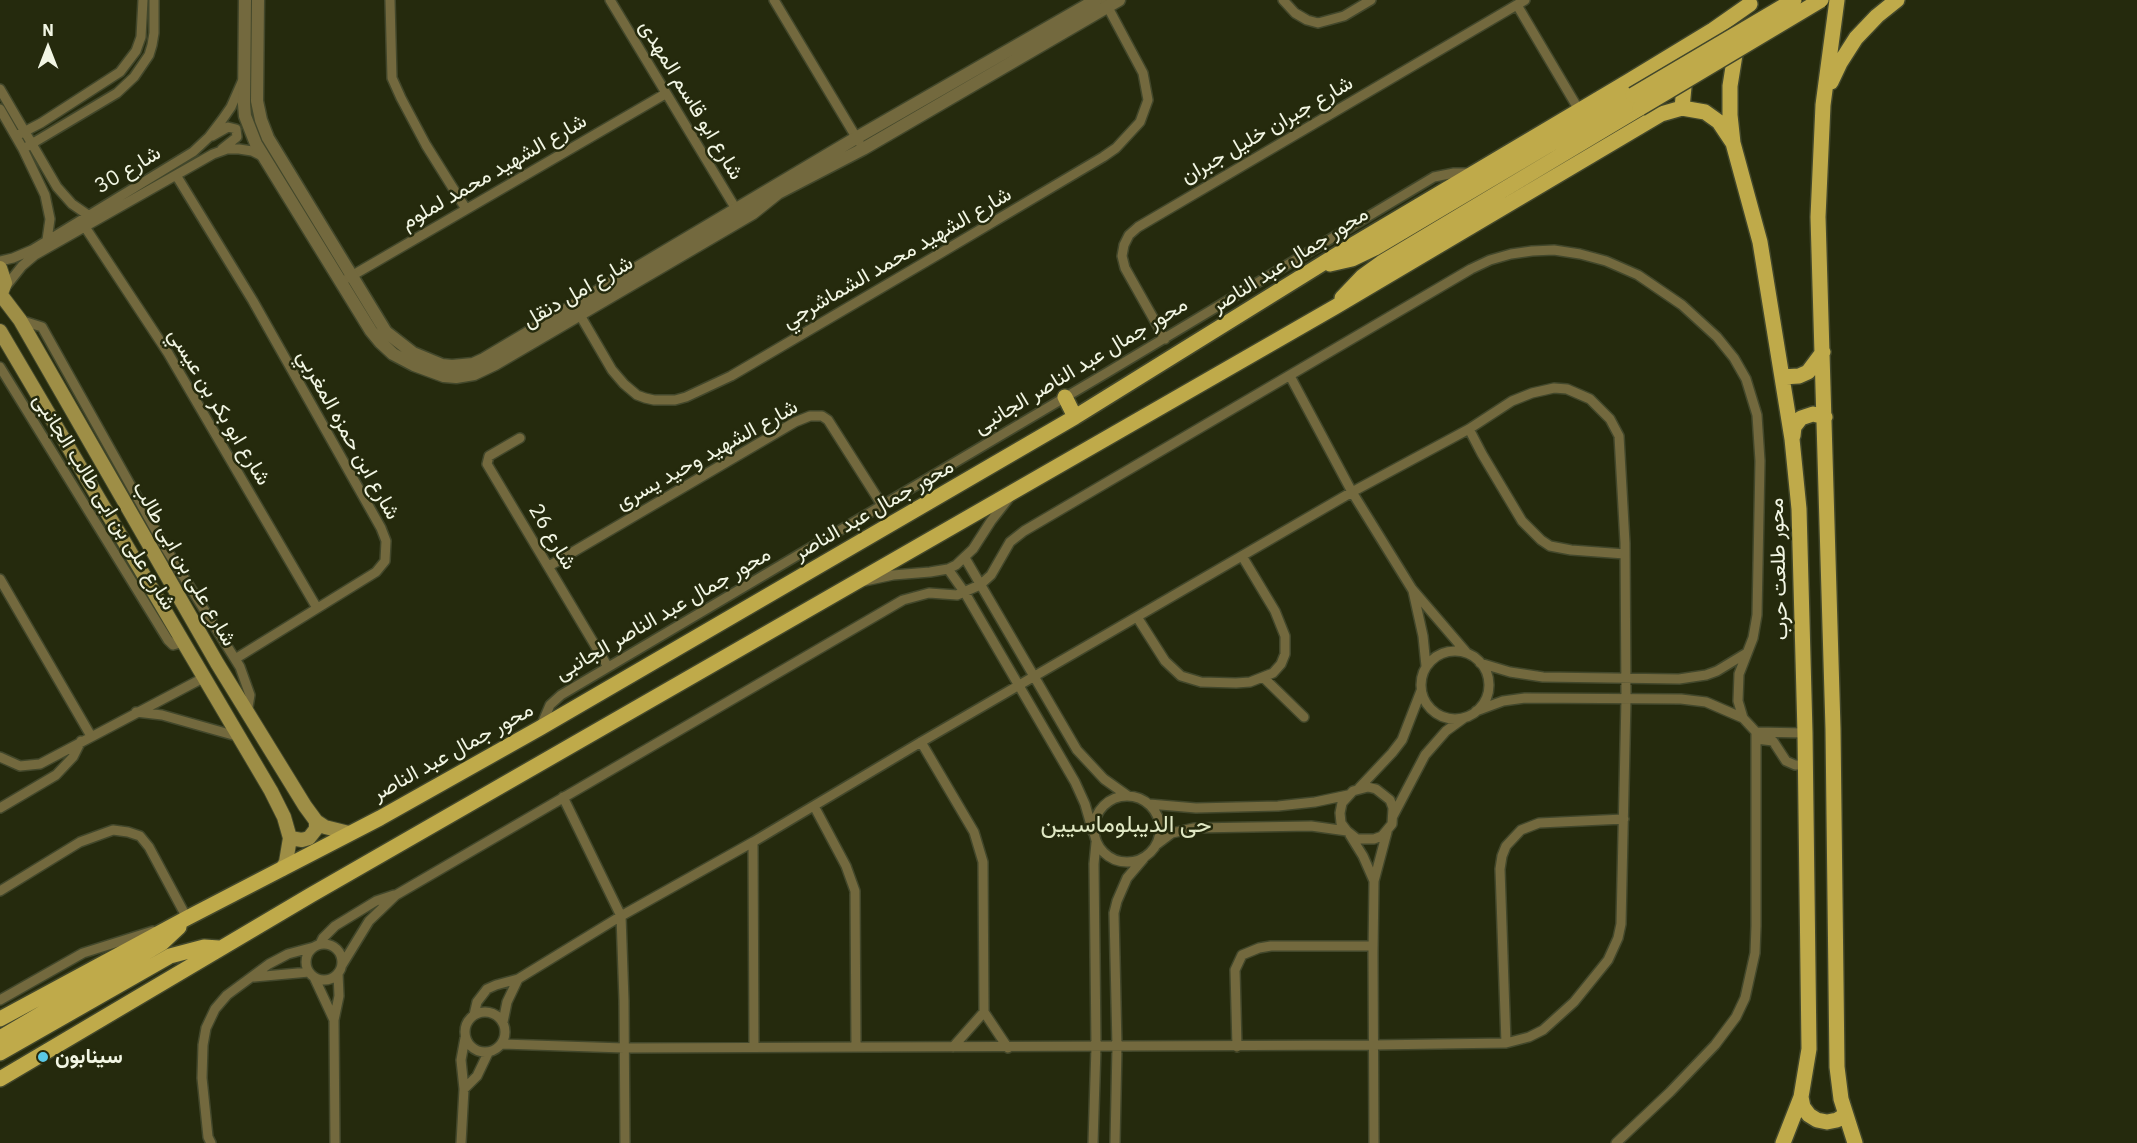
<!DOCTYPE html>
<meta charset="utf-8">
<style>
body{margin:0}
#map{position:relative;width:2137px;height:1143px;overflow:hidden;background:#252a0d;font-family:"IBM Plex Sans",sans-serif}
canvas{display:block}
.north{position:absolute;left:18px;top:18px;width:60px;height:60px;-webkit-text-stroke:4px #252a0d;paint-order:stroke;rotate:0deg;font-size:16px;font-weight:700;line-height:24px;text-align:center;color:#f2f6e4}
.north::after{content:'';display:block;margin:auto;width:21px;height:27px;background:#f2f6e4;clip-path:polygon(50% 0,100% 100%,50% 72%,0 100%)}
</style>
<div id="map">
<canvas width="2137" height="1143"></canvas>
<div class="north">N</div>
</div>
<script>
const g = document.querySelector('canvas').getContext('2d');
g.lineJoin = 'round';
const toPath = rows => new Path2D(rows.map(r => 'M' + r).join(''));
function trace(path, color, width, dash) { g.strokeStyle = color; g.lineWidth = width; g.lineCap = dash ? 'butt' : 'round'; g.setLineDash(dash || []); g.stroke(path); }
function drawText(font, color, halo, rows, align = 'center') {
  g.font = font + ' "IBM Plex Sans",Vazirmatn,sans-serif'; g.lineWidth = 5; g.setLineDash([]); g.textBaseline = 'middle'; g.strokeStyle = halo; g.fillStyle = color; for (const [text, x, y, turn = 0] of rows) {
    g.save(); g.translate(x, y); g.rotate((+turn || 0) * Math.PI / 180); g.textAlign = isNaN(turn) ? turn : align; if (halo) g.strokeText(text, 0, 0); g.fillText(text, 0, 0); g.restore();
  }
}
const minor = toPath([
 [390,0,392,78,401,98,426,145,466,209],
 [610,0,739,214],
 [774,0,859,142],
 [1283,0,1295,13,1307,20,1318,23,1344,16,1371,0],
 [1517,5,1579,110],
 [0,89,57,187,72,204,88,215],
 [0,109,23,149,45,195,50,219,47,240],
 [16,136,41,123,120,72,136,51,141,37,143,0],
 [212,136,228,127,236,129,237,137,222,149],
 [23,149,117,93,134,77,149,55,152,45,154,33,154,0],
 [176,175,253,301,381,528,386,541,385,561,376,572,235,659],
 [85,227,168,353,317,608],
 [0,261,13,258,32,250,193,152,209,137,222,120,231,107,242,82],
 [348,278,665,94],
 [3,290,22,266,35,255,213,154,227,149,239,149,252,151,262,156],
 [577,310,612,370,624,384,637,395,645,398,654,400,675,400,686,397,731,376,939,254,1103,157,1116,148,1140,122,1148,100,1143,73,1104,0],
 [20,320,42,327,165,547,240,667,250,695,247,713],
 [1165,339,1125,268,1122,256,1124,245,1129,235,1138,227,1525,0],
 [0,367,168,640,173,645,184,642],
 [1290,376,1352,492,1412,589,1466,652],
 [1469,429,1482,454,1522,521,1541,540,1550,546,1571,550,1625,554],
 [520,438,489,456,487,464,608,667],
 [965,558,1077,750,1104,779,1128,796],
 [549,566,795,422,810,416,822,416,828,420,882,505],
 [948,569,965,593,1075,782,1085,804,1093,832],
 [0,579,91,736],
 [865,581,893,575,930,572,948,569,956,565,973,549,991,521,1009,498],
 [1413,591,1423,636,1426,666],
 [1137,617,1165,661,1181,676,1201,682,1236,683,1250,682,1273,673,1281,664,1285,654,1285,636,1275,611,1242,556],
 '1421 685a34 34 0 1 1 68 0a34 34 0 1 1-68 0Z',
 [1480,663,1510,672,1543,677,1679,679,1706,675,1717,671,1745,654],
 [1264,678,1304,717],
 [1476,711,1503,701,1525,698,1681,699,1706,702,1743,718],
 [136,712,162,715,240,737],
 [541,726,550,705,561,695,1108,372,1434,177,1454,173,1470,173],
 [1756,739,1773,741,1786,761,1795,765,1806,765],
 [921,742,974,832,983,862,984,1012,953,1047],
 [0,757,20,766,40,764,205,677],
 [1359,788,1392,753,1402,740,1421,691],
 '1094 829a33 33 0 1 1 66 0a33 33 0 1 1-66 0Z',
 [563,797,621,916,624,1001,625,1143],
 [1149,804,1196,808,1278,806,1315,802,1348,795],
 [814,806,846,866,855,891,856,1047],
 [0,808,56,775,73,757,81,741],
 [1393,816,1425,755,1446,731,1464,718],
 [1350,835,1363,856,1374,881],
 [753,842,754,1047],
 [1156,845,1172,833,1194,828,1311,826,1347,831,1357,839,1374,839,1382,836,1392,824,1393,808,1390,800,1376,789,1368,787,1353,791,1342,803,1340,813,1341,823,1347,831],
 [0,891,80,842,113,830,128,832,140,836,149,847,187,918],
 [320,944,323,938,335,926,376,901,394,895],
 '306 962a18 18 0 1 1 36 0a18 18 0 1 1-36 0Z',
 [342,965,369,921,396,895,903,600,929,593,957,595,980,585,991,575,1010,542,1024,531,1471,269,1490,260,1511,254,1532,251,1554,250,1580,254,1606,261,1638,275,1682,305,1717,337,1734,358,1746,379,1757,415,1760,461,1757,615,1753,638,1739,674,1738,701,1743,718,1756,732,1805,733],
 [254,977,309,972],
 [314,977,334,1020],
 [0,1000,83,953,153,931],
 '465 1032a20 20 0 1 1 40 0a20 20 0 1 1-40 0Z',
 [984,1012,1008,1048],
 [474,1015,477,1002,487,989,496,985,518,979,621,916,753,842,921,742,1352,492,1469,429,1512,401,1532,393,1554,388,1567,389,1590,399,1610,419,1619,436,1625,543,1626,699,1621,924,1618,938,1608,960,1574,1002,1543,1030,1529,1037,1506,1043,1373,1045,624,1048,502,1044],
 [503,1022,507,1002,518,979],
 [1506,1043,1500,869,1502,856,1506,846,1521,830,1539,823,1624,819],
 [1237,1047,1235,970,1242,955,1259,948,1271,946,1373,946],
 [464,1089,477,1076,488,1053],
 [211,1143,208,1137,202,1078,203,1045,206,1028,215,1009,227,995,269,964,288,954,314,947],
 [335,1143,334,1020,339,996,338,973],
 [461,1143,464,1089,461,1060,465,1038],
 [1093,1143,1096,1047,1094,864,1096,843],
 [1115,1143,1117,1047,1114,913,1117,901,1127,878,1144,858],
 [1374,1143,1373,953,1374,881,1387,832],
 [1616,1143,1670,1092,1715,1045,1736,1017,1745,998,1755,953,1756,926,1756,732]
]);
const tertiary = toPath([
 [245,0,244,104,245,116,256,144,371,331,380,342,393,354,414,365,444,376,456,377,474,374,495,364,753,213,778,193,863,149,1119,0],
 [258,0,257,101,261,120,268,138,386,332,413,353,442,365,452,366,473,364,484,359,856,138,1096,0]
]);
const secondary = toPath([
 [0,268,5,283,0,296],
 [1,295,20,320,217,663,305,806,316,821,325,827,349,833],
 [0,331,271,791,284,817,290,838,286,862,282,869],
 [290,838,302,840,309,838,316,829,316,821]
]);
const primary = toPath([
 [1837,0,1823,105,1818,217,1833,729,1837,1067,1841,1099,1855,1143],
 [1737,42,1730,86,1730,115,1733,143,1760,242,1792,439,1799,509,1805,733,1809,1049,1801,1097,1783,1143],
 [1677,71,1684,87,1682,108],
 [1831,82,1840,63,1856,38,1877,16,1897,0],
 [1330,264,1352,259,1375,248,1633,95],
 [1342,298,1363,276,1381,263,1640,108],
 [1782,377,1799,376,1808,372,1823,352],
 [1065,397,1075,417],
 [1793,436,1794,427,1801,418,1813,414,1825,417],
 [0,1019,187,918,380,818,540,728,1075,417,1354,244,1629,81,1713,30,1750,4],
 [0,1038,162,943,179,927],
 [0,1053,170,956,204,947,219,948],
 [0,1079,311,895,1335,307,1661,114,1682,108,1705,112,1719,122,1733,143],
 [1801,1097,1803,1107,1809,1115,1817,1120,1827,1122,1837,1120,1845,1115]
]);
trace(minor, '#42472b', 12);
trace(tertiary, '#42472b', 15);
trace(secondary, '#42472b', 16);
trace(primary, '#42472b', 18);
trace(minor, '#73693e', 9);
trace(tertiary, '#73693e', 12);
trace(secondary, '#9e8e46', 14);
trace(primary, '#bfaa4a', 15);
const primaryBridge = toPath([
 [1633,95,1794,0],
 [1640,108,1821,0]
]);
trace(primaryBridge, '#42472b', 18, []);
trace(primaryBridge, '#bfaa4a', 15);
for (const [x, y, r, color] of [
 [43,1057,6,"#5ac8e6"]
]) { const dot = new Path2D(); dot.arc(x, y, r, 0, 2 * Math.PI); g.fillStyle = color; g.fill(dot); trace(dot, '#252a0d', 2); }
drawText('21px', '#f2f6e4', '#252a0d', [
 ["شارع ابو قاسم المهدى",691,100,59],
 ["شارع جبران خليل جبران",1267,130,-30],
 ["شارع 30",128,170,-31],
 ["شارع الشهيد محمد لملوم",494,172,-30],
 ["شارع الشهيد محمد الشماشرجي",897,258,-30],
 ["محور جمال عبد الناصر",1290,260,-32],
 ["شارع امل دنقل",578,292,-30],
 ["محور جمال عبد الناصر الجانبى",1081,366,-31],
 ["شارع ابو بكر بن عيسي",219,407,59],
 ["شارع ابن حمزه المغربي",348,435,61],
 ["شارع الشهيد وحيد يسرى",707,455,-29],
 ["شارع على بن ابى طالب الجانبى",104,502,58],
 ["محور جمال عبد الناصر",874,510,-30],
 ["شارع 26",552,537,59],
 ["شارع على بن ابى طالب",184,564,60],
 ["محور طلعت حرب",1779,569,-92],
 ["محور جمال عبد الناصر الجانبى",663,614,-30],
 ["محور جمال عبد الناصر",453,752,-29]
]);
drawText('bold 21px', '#f2f6e4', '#252a0d', [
 ["سينابون",55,1057]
], 'left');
drawText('24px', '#e0e8c4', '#252a0d', [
 ["حى الديبلوماسيين",1126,825]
]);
</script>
